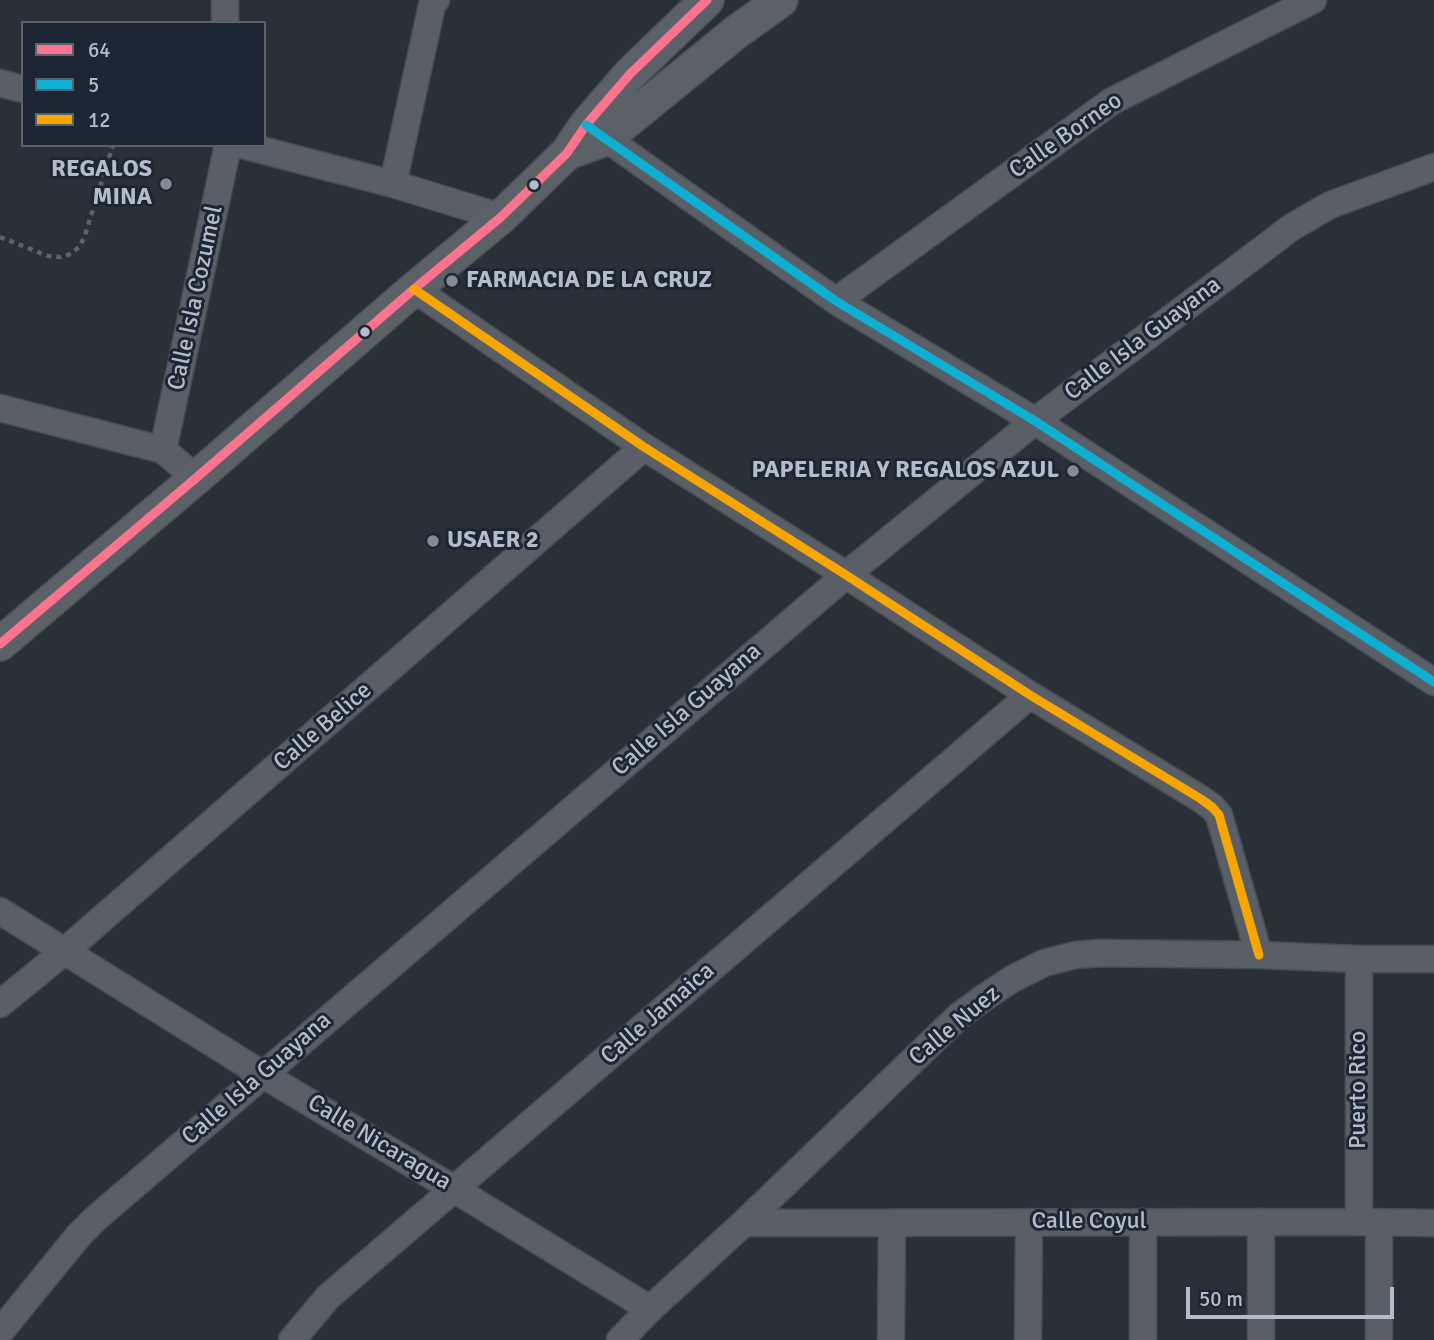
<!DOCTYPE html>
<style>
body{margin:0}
#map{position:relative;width:1434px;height:1340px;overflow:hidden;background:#2a3038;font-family:Signika,sans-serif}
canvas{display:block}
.legend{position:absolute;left:21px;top:21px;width:245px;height:126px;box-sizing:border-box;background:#1d2633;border:2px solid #59626f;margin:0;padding:9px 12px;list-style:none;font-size:21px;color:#b4bcc9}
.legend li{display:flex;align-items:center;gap:14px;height:35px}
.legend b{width:35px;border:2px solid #59626f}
.scale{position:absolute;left:1186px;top:1287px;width:208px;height:32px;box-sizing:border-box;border:4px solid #b4bcc9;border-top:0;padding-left:9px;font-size:21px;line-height:24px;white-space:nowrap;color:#b4bcc9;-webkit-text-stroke:5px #1d2633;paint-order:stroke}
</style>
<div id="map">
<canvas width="1434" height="1340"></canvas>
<ul class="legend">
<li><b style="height:9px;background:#fc738d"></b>64</li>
<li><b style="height:9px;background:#0dafd3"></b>5</li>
<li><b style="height:9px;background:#f7a600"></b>12</li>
</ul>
<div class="scale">50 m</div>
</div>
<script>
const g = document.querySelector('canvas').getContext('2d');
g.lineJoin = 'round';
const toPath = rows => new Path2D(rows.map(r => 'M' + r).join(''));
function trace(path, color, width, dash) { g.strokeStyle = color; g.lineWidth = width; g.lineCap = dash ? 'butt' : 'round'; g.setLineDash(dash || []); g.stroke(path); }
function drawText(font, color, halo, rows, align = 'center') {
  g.font = font + ' Signika,sans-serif'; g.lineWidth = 6; g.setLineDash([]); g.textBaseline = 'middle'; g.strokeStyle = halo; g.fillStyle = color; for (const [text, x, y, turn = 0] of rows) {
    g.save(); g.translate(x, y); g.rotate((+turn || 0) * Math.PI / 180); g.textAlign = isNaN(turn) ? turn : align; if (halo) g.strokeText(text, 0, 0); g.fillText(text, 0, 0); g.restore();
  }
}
const minor = toPath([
 [225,0,225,23],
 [0,83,23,89],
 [591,128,836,301,1035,421,1434,682],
 [242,145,393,184,501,217],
 [393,184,432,5,436,0],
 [414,289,644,447,846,575,1030,695,1201,799,1212,807,1219,815,1259,955],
 [836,301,1112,101,1313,0],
 [0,408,163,450,196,478],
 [163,450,228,145],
 [0,911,262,1074,454,1189,650,1309],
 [1359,959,1359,1222],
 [0,1004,66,950,644,447],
 [1379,1222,1379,1340],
 [744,1223,1359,1222,1434,1223],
 [0,1332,79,1235,95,1219,846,575,1035,421,1292,227,1330,205,1434,167],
 [292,1340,328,1297,1030,695],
 [620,1340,650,1309,744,1223,959,1016,985,997,1012,979,1044,963,1075,955,1101,953,1259,955,1359,959,1434,959],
 [891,1340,892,1223],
 [1028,1340,1029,1222],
 [1143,1340,1143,1222],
 [1261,1340,1261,1222]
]);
const major = toPath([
 [567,153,605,139,735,33,781,0],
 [0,644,196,478,414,289,501,217,567,153,586,125,630,74,707,0]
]);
trace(minor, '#484c53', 29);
trace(major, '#484c55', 36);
trace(toPath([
 [0,237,48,256,60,257,71,254,80,246,85,235,113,145]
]), '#5d636a', 4.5, [5, 5]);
trace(minor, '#5a5e66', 26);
trace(major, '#5c6168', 33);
trace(toPath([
 [0,644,196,478,414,289,501,217,567,153,586,125,630,74,707,0]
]), '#fc738d', 9);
trace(toPath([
 [586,125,836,301,1035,421,1434,682]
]), '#0dafd3', 9);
trace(toPath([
 [414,289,644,447,846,575,1030,695,1201,799,1212,807,1219,815,1259,955]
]), '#f7a600', 9);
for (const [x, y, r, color] of [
 [166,184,7,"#848b96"],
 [534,185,6,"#b4bcc9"],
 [452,281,7,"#848b96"],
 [365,332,6,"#b4bcc9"],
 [1073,471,7,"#848b96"],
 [433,541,7,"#848b96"]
]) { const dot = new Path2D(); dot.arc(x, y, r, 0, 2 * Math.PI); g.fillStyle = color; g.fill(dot); trace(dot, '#1d2633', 2.5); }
drawText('24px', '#b4bcc9', '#1d2633', [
 ["Calle Borneo",1066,136,-35],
 ["Calle Isla Cozumel",196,298,-78],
 ["Calle Isla Guayana",1143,339,-37],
 ["Calle Isla Guayana",687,710,-41],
 ["Calle Belice",323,727,-41],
 ["Calle Jamaica",658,1014,-41],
 ["Calle Nuez",955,1026,-40],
 ["Calle Isla Guayana",257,1079,-41],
 ["Puerto Rico",1359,1090,-90],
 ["Calle Nicaragua",379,1143,31],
 ["Calle Coyul",1089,1222]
]);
drawText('bold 24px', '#b4bcc9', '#1d2633', [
 ["REGALOS",152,170],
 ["MINA",152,198],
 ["FARMACIA DE LA CRUZ",466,281,"left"],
 ["PAPELERIA Y REGALOS AZUL",1059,471],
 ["USAER 2",447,541,"left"]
], 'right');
</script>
